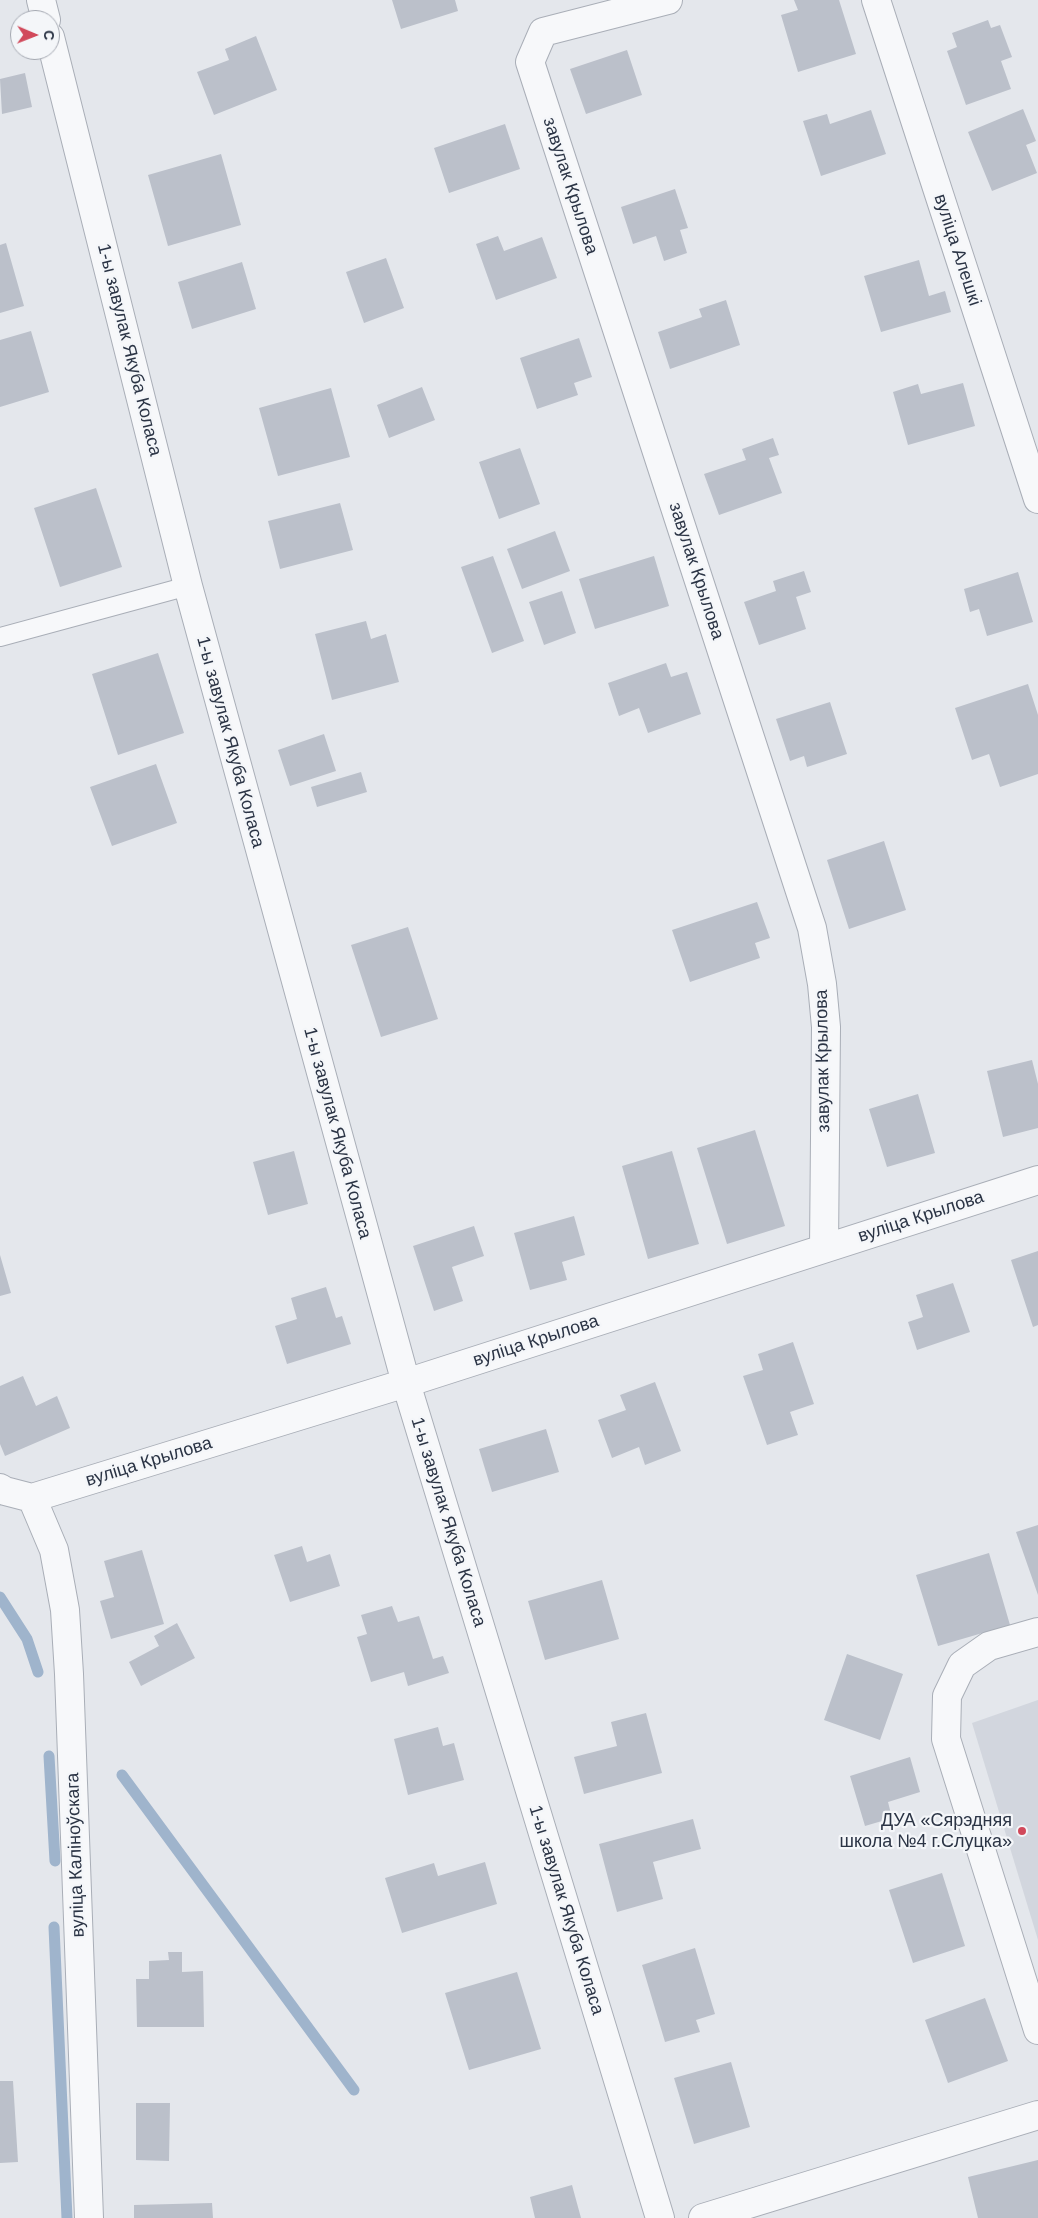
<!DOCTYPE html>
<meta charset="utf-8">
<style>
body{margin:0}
#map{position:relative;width:1038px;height:2218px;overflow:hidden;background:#e4e7ec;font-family:Helvetica,sans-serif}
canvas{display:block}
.north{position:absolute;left:10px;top:10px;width:50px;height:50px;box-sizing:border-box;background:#f4f6f9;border:1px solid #a4a8b1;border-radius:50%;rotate:91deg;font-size:14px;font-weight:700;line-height:20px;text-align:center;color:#2b3445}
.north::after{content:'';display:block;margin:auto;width:18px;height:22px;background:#d1495b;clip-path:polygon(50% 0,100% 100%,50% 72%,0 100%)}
</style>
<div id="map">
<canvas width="1038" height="2218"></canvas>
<div class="north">С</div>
</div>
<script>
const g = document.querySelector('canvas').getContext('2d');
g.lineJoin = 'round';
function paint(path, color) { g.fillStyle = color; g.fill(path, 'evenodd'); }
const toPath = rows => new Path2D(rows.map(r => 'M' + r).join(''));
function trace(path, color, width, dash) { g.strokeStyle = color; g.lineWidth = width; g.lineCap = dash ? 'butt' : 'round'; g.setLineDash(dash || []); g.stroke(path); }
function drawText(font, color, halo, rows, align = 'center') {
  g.font = font + ' Helvetica,sans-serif'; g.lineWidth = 4.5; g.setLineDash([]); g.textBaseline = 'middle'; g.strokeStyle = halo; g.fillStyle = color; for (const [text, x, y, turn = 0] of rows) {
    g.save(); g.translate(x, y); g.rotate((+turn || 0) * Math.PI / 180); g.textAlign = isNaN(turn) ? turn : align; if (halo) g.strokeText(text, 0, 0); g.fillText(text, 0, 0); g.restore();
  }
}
paint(toPath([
 [1038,1700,1038,1940,972,1723]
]), '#d2d6de');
trace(toPath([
 [0,1597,27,1639,38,1672],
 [49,1756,55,1861],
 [122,1775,354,2090],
 [54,1927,67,2218]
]), '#9fb4cc', 11);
paint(toPath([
 [392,0,455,0,458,11,401,29],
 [794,0,839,0,856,54,798,72,781,15,798,10],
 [988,20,991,28,1000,25,1012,57,1001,61,1011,89,966,105,947,51,957,47,952,33],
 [256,36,277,90,214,115,197,72,229,60,225,49],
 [627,50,642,95,586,114,570,69],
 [25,73,32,107,2,114,0,79],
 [1023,109,1036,141,1026,145,1037,173,992,191,968,132],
 [871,110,886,154,821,176,803,121,827,114,830,124],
 [505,124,520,169,449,193,434,148],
 [221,154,241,225,168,246,148,175],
 [675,189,688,228,680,230,687,253,664,261,656,236,633,244,621,207],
 [498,236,504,251,542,237,557,278,496,300,476,244],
 [6,243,24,306,0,313,0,245],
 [386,258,404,308,364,323,346,272],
 [919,260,929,296,945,291,951,312,881,332,864,276],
 [242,262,256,309,192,329,178,282],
 [726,300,740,345,670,369,658,332,702,317,699,309],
 [31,331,49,392,0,407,0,340],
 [579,338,592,377,574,383,578,395,537,409,520,358],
 [963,383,975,426,908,445,893,392,918,384,921,394],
 [422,387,435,420,389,438,377,405],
 [331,388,350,457,278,476,259,408],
 [773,438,779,455,769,458,782,493,719,515,704,474,746,460,742,449],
 [520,448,540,504,499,519,479,462],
 [96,488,122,567,60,587,34,508],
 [340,503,353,550,280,569,268,521],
 [555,531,570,571,522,589,507,549],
 [493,556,524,641,492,653,461,567],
 [654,556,669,606,595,629,579,579],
 [804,571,811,592,796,597,806,629,759,645,744,602,776,591,773,581],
 [1018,572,1033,622,987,636,979,609,970,612,964,589],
 [562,591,576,633,544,645,529,602],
 [366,621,371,639,386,634,399,682,332,700,315,634],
 [158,653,184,733,118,755,92,674],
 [666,663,671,677,687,672,701,714,648,733,639,708,619,716,608,683],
 [1028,684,1038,715,1038,774,1000,787,989,754,972,760,955,708],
 [830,702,847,754,807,767,804,756,790,761,776,719],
 [324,734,336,771,290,786,278,750],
 [156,764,177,823,112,846,90,787],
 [361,772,367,792,317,807,311,787],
 [884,841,906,910,849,929,827,860],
 [757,902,770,938,755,943,760,958,690,982,672,930],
 [408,927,438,1019,381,1037,351,945],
 [1032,1060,1038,1084,1038,1128,1003,1137,987,1071],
 [918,1094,935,1153,887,1167,869,1109],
 [755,1130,785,1226,727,1244,697,1148],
 [294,1151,308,1204,268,1215,253,1162],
 [672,1151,699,1244,648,1259,622,1166],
 [574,1216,585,1255,562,1262,567,1280,530,1290,514,1233],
 [474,1226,484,1256,452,1267,463,1301,434,1311,413,1246],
 [1038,1251,1038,1325,1033,1327,1011,1260],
 [0,1255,11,1293,0,1296],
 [953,1283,970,1332,917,1350,908,1322,923,1317,916,1295],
 [326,1287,336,1318,342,1316,351,1344,287,1364,275,1326,297,1319,291,1298],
 [793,1342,814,1404,790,1412,798,1435,767,1445,743,1376,763,1370,758,1354],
 [23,1376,36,1406,57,1396,70,1428,5,1456,0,1444,0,1386],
 [655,1382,681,1451,645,1465,639,1447,612,1458,598,1420,626,1410,620,1395],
 [546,1429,559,1472,492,1492,479,1449],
 [1038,1525,1038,1595,1016,1532],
 [302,1546,307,1562,330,1554,340,1586,290,1602,274,1555],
 [142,1550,164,1624,111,1639,100,1601,114,1597,104,1561],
 [989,1553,1010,1625,938,1646,916,1575],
 [602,1580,619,1639,545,1660,528,1601],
 [392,1606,398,1622,419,1616,433,1659,443,1656,449,1673,408,1686,404,1672,371,1682,357,1637,367,1634,361,1615],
 [177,1623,195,1658,141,1686,129,1662,159,1646,154,1636],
 [847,1654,903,1674,880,1740,824,1720],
 [646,1713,662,1773,584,1794,574,1757,617,1746,611,1722],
 [438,1727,443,1746,454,1743,464,1780,408,1795,394,1739],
 [910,1757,920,1792,888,1802,892,1818,865,1826,850,1776],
 [693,1819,701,1849,653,1862,663,1899,617,1912,599,1844],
 [485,1862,497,1904,402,1933,385,1878,434,1863,438,1876],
 [942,1873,965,1946,913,1963,889,1890],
 [695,1948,715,2014,696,2020,700,2032,665,2042,642,1965],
 [168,1952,182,1952,182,1972,203,1971,204,2027,137,2027,136,1979,149,1979,149,1961,169,1960],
 [517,1972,541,2049,469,2070,445,1993],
 [985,1998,1008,2061,948,2083,925,2020],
 [731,2062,750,2127,694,2144,674,2078],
 [0,2081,13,2081,18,2162,0,2163],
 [136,2103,170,2103,169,2161,136,2160],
 [1038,2160,1038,2218,978,2218,968,2177],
 [572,2185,581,2218,535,2218,530,2197],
 [212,2203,213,2218,134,2218,134,2205]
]), '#bbc0ca');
const service = toPath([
 [0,637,188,586]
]);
const minor = toPath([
 [41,0,46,20],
 [668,0,543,32,530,62,812,928,822,984,826,1027,824,1248],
 [876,0,1038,499],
 [50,37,188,586,406,1383,660,2218],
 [0,1488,5,1491,32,1498],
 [32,1498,406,1383,1038,1180],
 [32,1498,54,1550,65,1610,69,1674,89,2218],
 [1038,1632,989,1646,962,1665,947,1696,946,1739,1038,2030],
 [703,2218,1038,2115]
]);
trace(service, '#a9aeb7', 20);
trace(minor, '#a9aeb7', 30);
trace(service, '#f7f8fa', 18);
trace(minor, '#f7f8fa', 28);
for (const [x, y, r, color] of [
 [1022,1831,5,"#d1495b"]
]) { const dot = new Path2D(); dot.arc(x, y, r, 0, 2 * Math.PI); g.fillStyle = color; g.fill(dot); trace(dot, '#f4f6f9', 2); }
drawText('18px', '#2b3445', '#f4f6f9', [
 ["завулак Крылова",570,186,72],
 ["вуліца Алешкі",957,250,72],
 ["1-ы завулак Якуба Коласа",129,350,76],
 ["завулак Крылова",696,571,72],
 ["1-ы завулак Якуба Коласа",230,742,75],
 ["завулак Крылова",823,1061,-91],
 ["1-ы завулак Якуба Коласа",337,1133,75],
 ["вуліца Крылова",921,1217,-18],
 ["вуліца Крылова",536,1341,-18],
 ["вуліца Крылова",149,1462,-17],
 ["1-ы завулак Якуба Коласа",448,1522,73],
 ["вуліца Каліноўскага",76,1855,-92],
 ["1-ы завулак Якуба Коласа",566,1910,73]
]);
drawText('18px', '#2b3445', '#f4f6f9', [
 ["ДУА «Сярэдняя",1012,1821],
 ["школа №4 г.Слуцка»",1012,1842]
], 'right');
</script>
